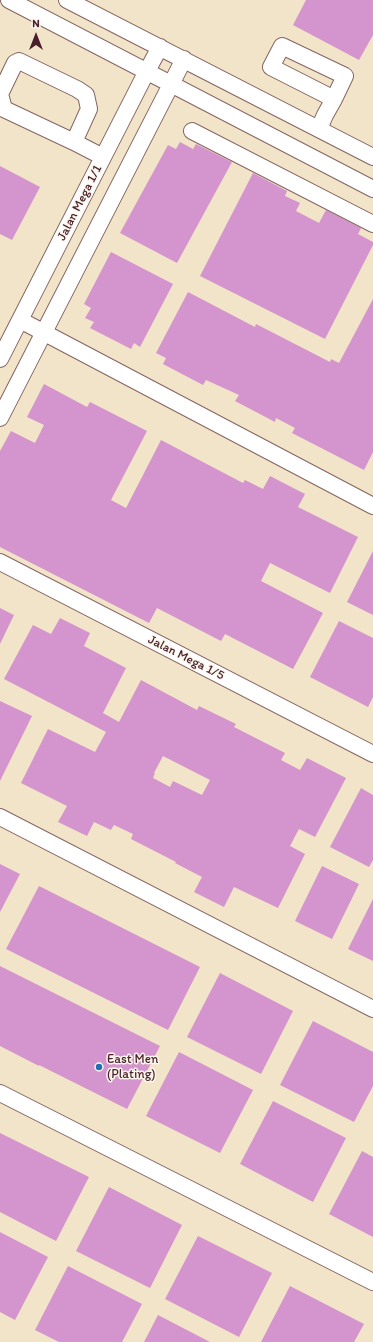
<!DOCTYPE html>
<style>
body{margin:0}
#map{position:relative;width:373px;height:1342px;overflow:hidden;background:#f2e4c8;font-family:Itim,sans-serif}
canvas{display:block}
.north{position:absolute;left:16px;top:16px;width:40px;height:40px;-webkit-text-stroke:3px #fbf7ec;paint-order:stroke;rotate:0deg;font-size:11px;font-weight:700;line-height:16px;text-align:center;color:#4a1f2b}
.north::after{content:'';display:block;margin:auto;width:14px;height:18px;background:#4a1f2b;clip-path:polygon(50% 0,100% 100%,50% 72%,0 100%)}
</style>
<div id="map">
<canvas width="373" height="1342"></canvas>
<div class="north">N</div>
</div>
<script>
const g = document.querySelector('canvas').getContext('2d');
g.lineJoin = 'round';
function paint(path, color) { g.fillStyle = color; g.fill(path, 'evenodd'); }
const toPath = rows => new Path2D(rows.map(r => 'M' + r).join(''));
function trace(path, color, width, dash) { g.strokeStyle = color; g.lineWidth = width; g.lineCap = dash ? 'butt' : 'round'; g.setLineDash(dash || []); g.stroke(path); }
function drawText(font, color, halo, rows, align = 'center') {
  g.font = font + ' Itim,sans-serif'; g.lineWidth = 3; g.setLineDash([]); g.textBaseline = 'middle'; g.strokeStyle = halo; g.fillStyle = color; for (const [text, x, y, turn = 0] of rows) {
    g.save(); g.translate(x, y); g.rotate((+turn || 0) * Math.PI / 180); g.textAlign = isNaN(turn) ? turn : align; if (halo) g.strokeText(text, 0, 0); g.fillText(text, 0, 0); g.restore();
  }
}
paint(toPath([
 [306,0,373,0,373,35,359,60,293,25],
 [180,142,193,149,196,144,232,162,177,263,120,233,168,145,176,149],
 [0,166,40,187,12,240,0,234],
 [253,173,287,191,285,196,300,203,296,211,319,223,326,210,361,228,358,234,373,242,373,245,325,339,200,276],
 [111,252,173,284,140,347,134,343,131,349,90,328,94,322,85,318,91,308,84,304],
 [188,292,255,327,256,324,330,362,331,359,339,363,373,299,373,452,364,470,292,433,295,428,276,418,275,422,235,401,239,395,206,380,203,385,163,364,166,358,156,353],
 [44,384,87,407,90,402,147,431,111,500,126,508,161,440,243,483,245,480,263,489,270,476,305,494,298,507,358,537,330,593,270,563,261,581,323,613,293,669,225,634,221,641,157,608,149,623,0,547,0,451,11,431,35,443,44,425,27,417],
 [373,551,373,615,347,602],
 [0,608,14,615,0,644],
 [60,618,90,633,84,646,126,668,103,713,119,722,141,680,197,710,199,706,236,724,234,727,285,753,281,760,300,770,307,758,346,778,315,837,299,829,290,846,305,854,278,908,234,887,224,907,194,892,202,877,175,863,176,862,131,839,133,834,114,825,111,830,94,822,87,836,58,822,67,806,21,783,48,729,95,752,106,732,4,679,33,625,51,634],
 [163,756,210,780,202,795,173,781,170,787,153,778,155,773,154,773],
 [339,621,373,638,373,697,368,707,310,677],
 [0,701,32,716,0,781],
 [361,788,373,795,373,860,369,867,330,847],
 [0,864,20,874,0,912],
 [322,866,359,884,332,939,295,921],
 [39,886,200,967,168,1030,6,949],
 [373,899,373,961,348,949],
 [0,966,160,1046,127,1109,39,1065,39,1066,0,1046],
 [220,973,293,1011,261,1074,187,1037],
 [313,1021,373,1052,373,1086,354,1122,280,1085],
 [179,1052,253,1090,220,1153,146,1116],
 [273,1101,346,1138,313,1202,240,1164],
 [0,1133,89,1177,56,1241,0,1212],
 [362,1151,373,1157,373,1237,329,1214],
 [109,1187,182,1225,150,1288,76,1251],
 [0,1232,48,1257,15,1320,0,1312],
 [198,1236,272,1273,239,1337,165,1299],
 [68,1266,142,1304,122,1342,59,1342,35,1330],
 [290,1286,364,1324,354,1342,261,1342],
 [158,1315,210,1342,144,1342]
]), '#d494cd');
const minor = toPath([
 [9,0,373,189],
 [67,0,373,157],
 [0,94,15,63,19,61,77,89,86,95,89,109,74,142,4,109,0,94],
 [319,129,325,115,334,99,345,76,282,46,271,67,334,99],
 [192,131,373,224],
 [74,142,103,157],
 [20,320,373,506],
 [0,359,147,71,160,47],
 [0,418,184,59],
 [0,562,373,754],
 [0,817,373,1009],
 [0,1093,373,1282]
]);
trace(minor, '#856462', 18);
trace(minor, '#fff', 16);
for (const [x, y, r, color] of [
 [99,1067,4,"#1f6fb2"]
]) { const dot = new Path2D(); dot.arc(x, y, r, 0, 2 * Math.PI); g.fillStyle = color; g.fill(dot); trace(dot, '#fbf7ec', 1.5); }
drawText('13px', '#4a1f2b', '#fbf7ec', [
 ["Jalan Mega 1/1",80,203,-63],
 ["Jalan Mega 1/5",186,658,27]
]);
drawText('13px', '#4a1f2b', '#fbf7ec', [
 ["East Men",107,1060],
 ["(Plating)",107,1075]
], 'left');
</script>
